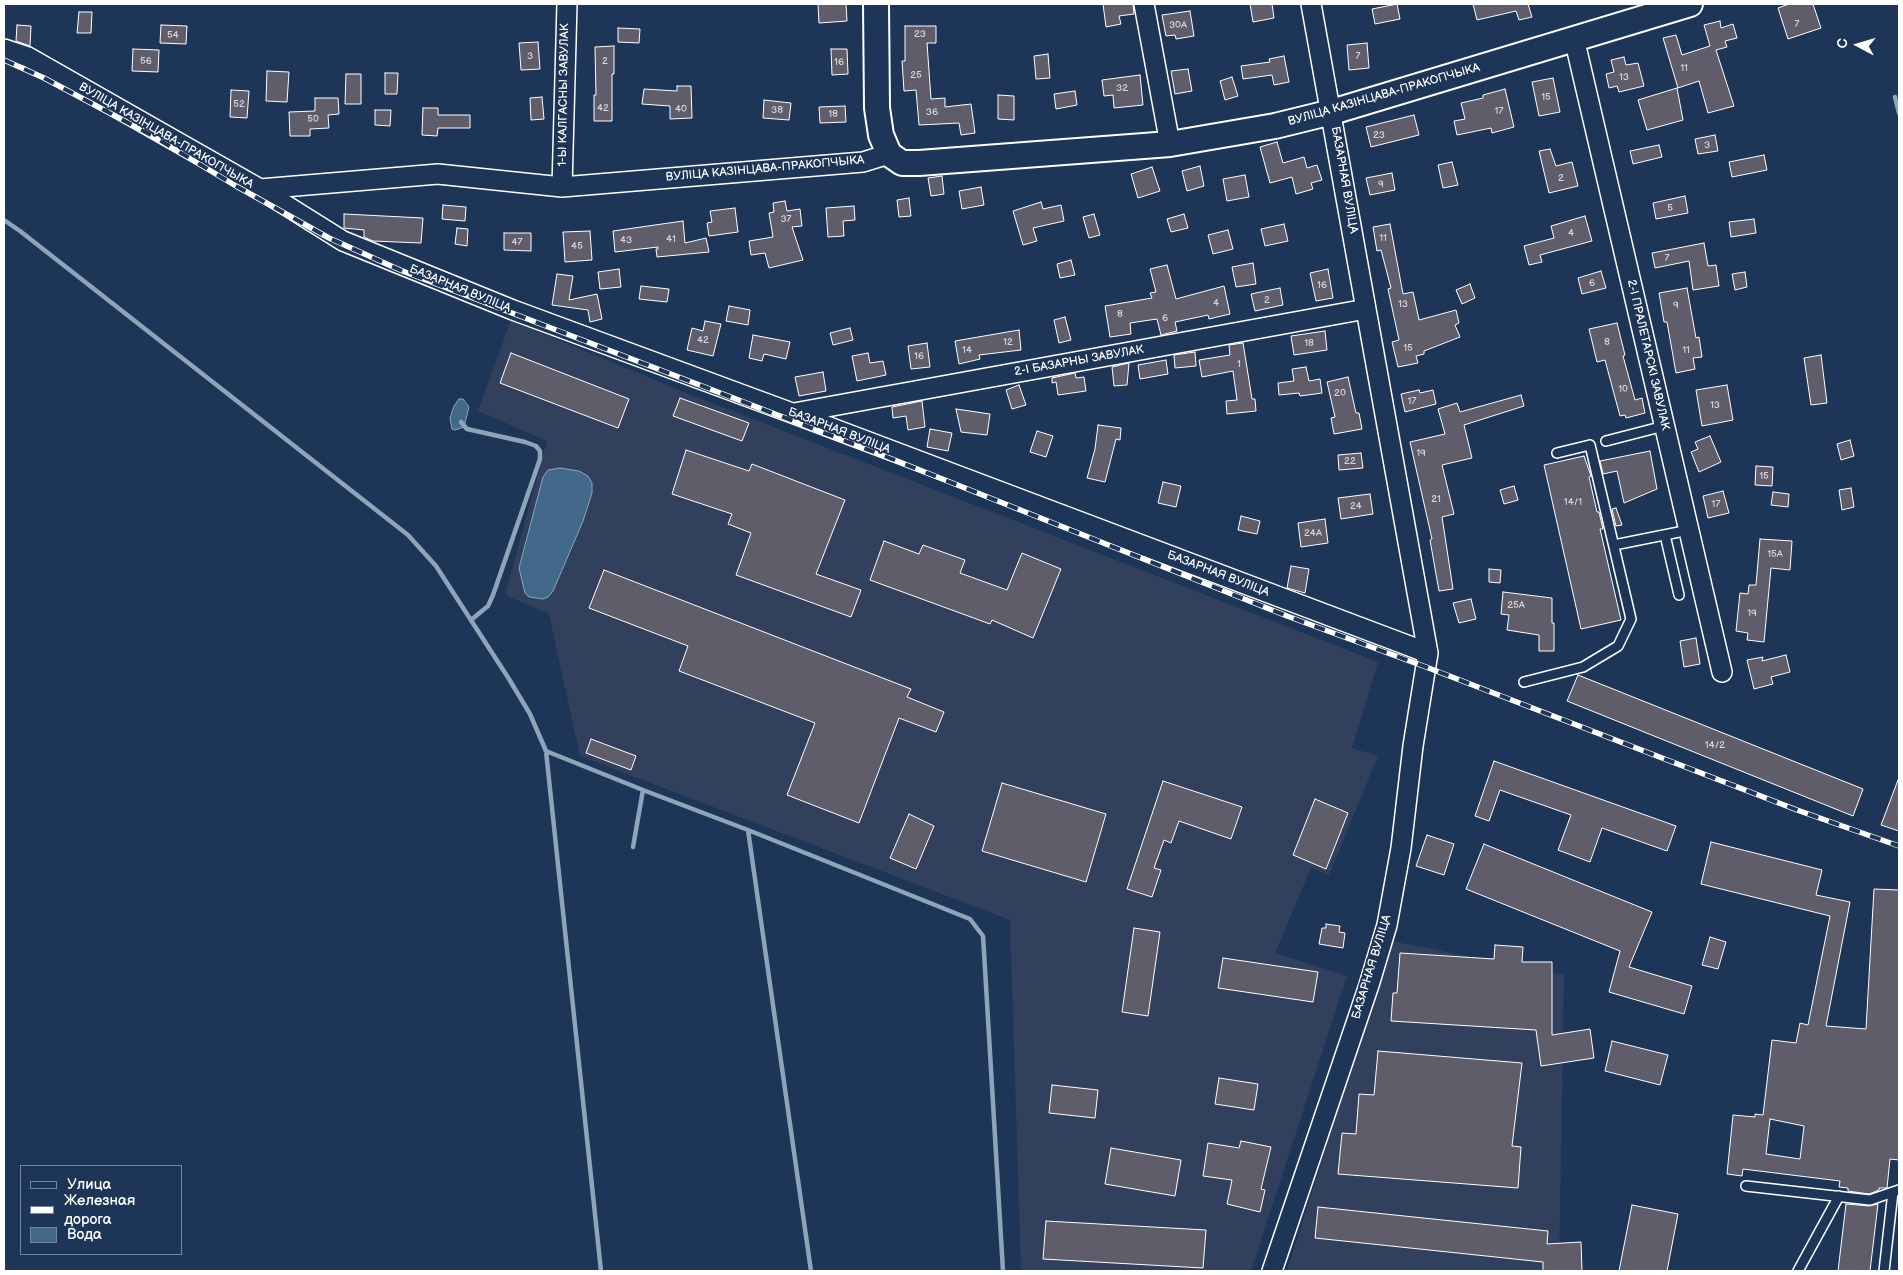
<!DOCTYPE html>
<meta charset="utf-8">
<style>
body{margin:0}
#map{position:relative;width:1903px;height:1275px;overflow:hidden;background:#1d3557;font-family:"Balsamiq Sans",sans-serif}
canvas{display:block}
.frame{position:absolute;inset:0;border:5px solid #fff;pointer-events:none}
.legend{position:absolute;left:20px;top:1165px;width:162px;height:90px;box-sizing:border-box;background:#1d3557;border:1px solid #77869a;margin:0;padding:6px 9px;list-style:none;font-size:15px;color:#fff}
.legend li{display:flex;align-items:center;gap:10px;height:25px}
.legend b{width:25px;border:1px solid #77869a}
.north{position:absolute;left:1833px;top:20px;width:50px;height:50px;-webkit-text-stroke:4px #1d3557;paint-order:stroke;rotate:276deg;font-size:14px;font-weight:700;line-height:20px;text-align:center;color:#fff}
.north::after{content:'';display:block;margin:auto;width:18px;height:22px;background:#fff;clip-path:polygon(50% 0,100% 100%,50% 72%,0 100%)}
</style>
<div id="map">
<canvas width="1903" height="1275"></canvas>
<div class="frame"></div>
<ul class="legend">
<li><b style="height:6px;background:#1d3557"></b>Улица</li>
<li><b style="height:6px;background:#fff"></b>Железная дорога</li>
<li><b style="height:14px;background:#42698a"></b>Вода</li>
</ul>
<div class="north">С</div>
</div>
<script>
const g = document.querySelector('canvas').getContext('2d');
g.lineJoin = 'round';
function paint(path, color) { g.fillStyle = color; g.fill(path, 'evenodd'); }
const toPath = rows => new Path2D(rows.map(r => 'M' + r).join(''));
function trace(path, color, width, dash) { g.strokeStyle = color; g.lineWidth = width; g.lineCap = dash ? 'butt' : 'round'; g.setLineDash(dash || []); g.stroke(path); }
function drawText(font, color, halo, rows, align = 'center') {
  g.font = font + ' "Balsamiq Sans",sans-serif'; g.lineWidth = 4; g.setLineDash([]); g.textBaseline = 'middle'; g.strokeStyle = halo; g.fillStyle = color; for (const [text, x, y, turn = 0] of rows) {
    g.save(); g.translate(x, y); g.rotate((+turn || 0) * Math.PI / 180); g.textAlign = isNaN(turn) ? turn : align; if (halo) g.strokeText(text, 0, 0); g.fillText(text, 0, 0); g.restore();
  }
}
paint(toPath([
 [511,320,681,391,1378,662,1352,748,1378,756,1329,875,1311,868,1275,953,1347,976,1251,1271,1021,1271,1010,920,580,756,549,614,505,595,547,441,478,411],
 [1391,941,1564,975,1559,1271,1287,1271]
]), '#31415d');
const water = toPath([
 [459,399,463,399,469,407,464,427,455,430,452,429,450,418,454,406,459,399],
 [560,468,579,471,588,476,592,483,592,493,583,521,553,591,548,597,543,599,529,597,525,593,519,568,543,477,548,470,560,468]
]);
paint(water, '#42698a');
trace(water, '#8ea5b9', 1);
trace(toPath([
 [1895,97,1899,113],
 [4,220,20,231,408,535,436,566,509,679,530,714,546,751,601,1271],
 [461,422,467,429,525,442,536,446,540,451,540,459,493,595,488,606,471,620],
 [546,751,643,790,748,830,970,919,983,936,984,952,1003,1271],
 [748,830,811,1271],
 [633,847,643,790]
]), '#8ea5b9', 4.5);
const building = toPath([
 [818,4,846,4,847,21,819,23,818,4],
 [1103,4,1133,4,1134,14,1119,16,1121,24,1106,27,1103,4],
 [1250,4,1272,4,1274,18,1253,22,1250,4],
 [1397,4,1400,19,1375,24,1372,9,1397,4],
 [1473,4,1528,4,1532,17,1519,20,1516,11,1477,20,1473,4],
 [1789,4,1813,4,1821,28,1788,39,1778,8,1789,4],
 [1190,11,1194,36,1176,39,1175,35,1166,36,1162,15,1190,11],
 [79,12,92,12,91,33,77,33,79,12],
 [1720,21,1721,28,1733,24,1737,38,1725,41,1727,47,1716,50,1734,106,1708,113,1699,81,1678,88,1663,38,1676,35,1682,55,1710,46,1704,25,1720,21],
 [17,25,31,26,30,46,16,41,17,25],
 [161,25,187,26,186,44,160,43,161,25],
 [905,26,936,26,936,43,927,43,931,99,945,98,945,107,971,104,975,133,961,135,959,123,919,125,916,90,904,91,902,61,905,61,905,26],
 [618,28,640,29,639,43,618,42,618,28],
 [538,42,540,69,521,70,519,43,538,42],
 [1367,43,1369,68,1349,70,1347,45,1367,43],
 [614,46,614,74,612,74,612,121,594,121,594,95,596,95,595,47,614,46],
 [133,49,159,50,158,72,132,71,133,49],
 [831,49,847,49,848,74,832,75,831,49],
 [1048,54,1050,78,1036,79,1034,56,1048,54],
 [1284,56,1289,82,1274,85,1272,75,1243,79,1241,66,1270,62,1269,59,1284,56],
 [1624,57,1626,65,1638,63,1644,86,1619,92,1617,86,1609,88,1606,74,1614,72,1611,60,1624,57],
 [1188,69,1192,91,1175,94,1171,71,1188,69],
 [267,71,289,72,287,102,266,101,267,71],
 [385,73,398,73,397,94,385,94,385,73],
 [346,74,361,74,361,104,345,104,346,74],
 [1140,75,1143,105,1114,108,1113,95,1104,96,1102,80,1140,75],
 [1232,77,1238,96,1225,100,1220,81,1232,77],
 [1553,78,1560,112,1539,116,1532,82,1553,78],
 [677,86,691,86,692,118,670,119,670,106,642,104,644,89,677,91,677,86],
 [1677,88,1683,120,1647,130,1638,100,1677,88],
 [1505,89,1514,127,1492,133,1491,128,1457,135,1454,121,1465,119,1461,103,1483,98,1483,95,1505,89],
 [231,90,249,91,247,118,230,117,231,90],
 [1075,91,1077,105,1056,109,1054,94,1075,91],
 [998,95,1014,96,1014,120,998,119,998,95],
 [542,97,544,119,531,120,530,98,542,97],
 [315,98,338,98,339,114,328,115,329,128,310,129,310,136,290,136,289,112,315,111,315,98],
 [764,100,791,103,789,120,763,118,764,100],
 [845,106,846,122,820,123,819,107,845,106],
 [423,108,438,108,438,115,470,115,470,128,438,128,437,136,422,135,423,108],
 [375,110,391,110,390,126,375,125,375,110],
 [1414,115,1419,135,1371,147,1366,127,1414,115],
 [1715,135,1718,151,1698,154,1695,139,1715,135],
 [1277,142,1283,163,1304,157,1307,168,1317,165,1322,180,1311,183,1313,189,1296,194,1292,177,1270,183,1260,147,1277,142],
 [1659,145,1662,157,1633,164,1630,151,1659,145],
 [1550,149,1556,166,1572,162,1578,186,1549,193,1539,151,1550,149],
 [1764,155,1767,170,1732,177,1729,162,1764,155],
 [1452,162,1458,185,1443,188,1438,165,1452,162],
 [1200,166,1204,186,1187,191,1182,171,1200,166],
 [1152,167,1160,191,1138,198,1131,174,1152,167],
 [1392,173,1395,190,1370,195,1366,178,1392,173],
 [1245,175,1249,197,1227,201,1223,179,1245,175],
 [942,176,944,194,931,196,928,178,942,176],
 [981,187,984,205,962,209,959,191,981,187],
 [1685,196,1688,213,1656,219,1653,203,1685,196],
 [909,198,911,216,899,217,897,200,909,198],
 [785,201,787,211,800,209,802,226,792,227,803,260,769,268,765,253,751,255,749,241,773,237,769,213,774,212,773,203,785,201],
 [1041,202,1043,209,1061,205,1064,221,1033,228,1037,241,1023,245,1013,211,1041,202],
 [443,205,466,207,465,221,442,219,443,205],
 [854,206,855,220,843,221,844,236,828,237,826,208,854,206],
 [735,208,738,232,709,236,707,223,712,222,710,211,735,208],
 [344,214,423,218,421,243,373,241,364,237,364,230,344,228,344,214],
 [1094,214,1100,235,1089,238,1083,217,1094,214],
 [1184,214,1188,228,1171,232,1167,219,1184,214],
 [1585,216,1592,241,1540,255,1542,262,1529,265,1524,246,1554,238,1551,226,1585,216],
 [1754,219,1756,233,1731,237,1729,222,1754,219],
 [683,221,685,243,706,238,709,252,657,257,656,249,658,249,658,247,615,252,613,231,683,221],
 [1284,224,1288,241,1265,246,1261,229,1284,224],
 [1390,224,1403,294,1413,292,1419,320,1456,310,1459,323,1455,325,1460,337,1424,351,1424,354,1416,356,1418,363,1398,367,1392,342,1399,340,1388,289,1391,288,1381,250,1377,251,1373,227,1390,224],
 [457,228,468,229,467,246,455,244,457,228],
 [1228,230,1233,249,1213,254,1208,235,1228,230],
 [590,231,592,260,565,262,563,232,590,231],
 [504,233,531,233,531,251,504,250,504,233],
 [1704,243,1708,266,1716,265,1719,286,1693,290,1689,261,1655,268,1652,253,1704,243],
 [1071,260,1075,275,1060,278,1057,264,1071,260],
 [1253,263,1256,284,1236,287,1232,267,1253,263],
 [1167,265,1176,299,1224,286,1230,314,1209,319,1208,315,1175,322,1177,331,1161,335,1157,319,1130,323,1131,334,1110,337,1105,306,1152,298,1150,293,1156,292,1150,269,1167,265],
 [619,269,621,287,600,289,598,272,619,269],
 [1328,269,1333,298,1316,301,1310,273,1328,269],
 [1601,271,1606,288,1582,294,1578,278,1601,271],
 [1745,272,1747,287,1735,290,1732,274,1745,272],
 [557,274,573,276,569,300,597,294,602,319,590,322,588,310,552,305,557,274],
 [1470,284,1475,298,1462,304,1456,290,1470,284],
 [641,286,669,289,667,302,639,299,641,286],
 [1280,288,1283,305,1255,311,1251,294,1280,288],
 [1687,288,1696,338,1699,337,1702,357,1693,358,1695,369,1676,373,1667,322,1664,322,1659,293,1687,288],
 [729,306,750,310,748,325,726,321,729,306],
 [1065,317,1071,340,1059,343,1054,320,1065,317],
 [705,321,721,324,713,356,687,350,692,328,703,331,705,321],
 [1617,323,1625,355,1623,356,1635,400,1642,398,1645,413,1626,418,1625,415,1620,416,1605,360,1597,362,1589,329,1617,323],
 [850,328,853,340,833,345,830,333,850,328],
 [1019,330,1021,350,979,355,980,359,959,364,955,341,1019,330],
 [1325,331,1327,350,1294,355,1291,336,1325,331],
 [753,335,790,342,786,359,764,354,762,361,749,358,753,335],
 [927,343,930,367,911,369,908,346,927,343],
 [1243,343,1252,399,1255,399,1256,411,1227,414,1226,401,1237,400,1233,371,1202,377,1199,360,1230,355,1229,345,1243,343],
 [1195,352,1196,366,1175,368,1174,355,1195,352],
 [511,353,629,399,618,428,500,383,511,353],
 [868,353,870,363,883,361,886,375,857,381,852,356,868,353],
 [1821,355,1827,403,1811,405,1804,358,1821,355],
 [1166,360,1168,374,1140,379,1138,365,1166,360],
 [1129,363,1127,385,1114,386,1112,367,1129,363],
 [1306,367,1309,381,1320,379,1322,393,1300,396,1299,393,1279,395,1278,383,1294,381,1292,369,1306,367],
 [823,372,826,391,799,396,795,377,823,372],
 [1075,373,1076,378,1084,377,1086,391,1058,395,1056,382,1052,383,1052,378,1075,373],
 [1348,377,1356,413,1359,413,1362,429,1334,434,1331,418,1335,417,1327,382,1348,377],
 [1019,385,1026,405,1012,409,1006,390,1019,385],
 [1727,385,1733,420,1702,426,1696,390,1727,385],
 [1419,390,1420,393,1433,390,1436,404,1405,412,1401,394,1419,390],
 [1521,395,1524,406,1464,425,1472,458,1442,465,1454,514,1442,517,1453,589,1439,591,1430,540,1432,539,1410,442,1445,434,1438,409,1457,403,1460,412,1521,395],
 [680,398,749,423,742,441,673,416,680,398],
 [922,401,925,427,908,430,906,416,893,418,892,407,922,401],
 [956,409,990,414,987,435,961,432,956,409],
 [1098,425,1121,428,1120,440,1116,439,1105,482,1087,478,1095,449,1098,425],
 [930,429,952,433,948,451,927,447,930,429],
 [1037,431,1053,436,1046,457,1030,452,1037,431],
 [1710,436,1721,462,1699,472,1691,452,1698,449,1695,442,1710,436],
 [1850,440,1854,456,1841,460,1837,444,1850,440],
 [686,450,749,471,752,464,845,500,816,574,861,590,851,617,736,575,751,533,728,524,732,514,672,494,686,450],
 [1650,451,1657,489,1624,503,1617,471,1603,474,1600,461,1650,451],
 [1361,453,1363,468,1339,470,1338,455,1361,453],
 [1584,456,1591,476,1589,477,1597,512,1599,512,1603,529,1600,529,1621,620,1581,629,1544,465,1584,456],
 [1756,466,1773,467,1772,486,1755,485,1756,466],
 [1163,482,1181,486,1176,507,1158,503,1163,482],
 [1514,486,1518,500,1504,504,1500,490,1514,486],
 [1851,488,1854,507,1842,510,1839,490,1851,488],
 [1723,491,1729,513,1708,518,1703,496,1723,491],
 [1773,492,1789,494,1788,507,1771,505,1773,492],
 [1370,494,1373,514,1341,519,1338,498,1370,494],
 [1616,508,1622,525,1616,526,1612,509,1616,508],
 [1241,516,1260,521,1257,534,1238,530,1241,516],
 [1325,519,1328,543,1301,547,1298,523,1325,519],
 [1760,539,1792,541,1790,570,1771,568,1764,642,1747,640,1748,633,1736,631,1740,593,1748,594,1749,585,1756,585,1760,539],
 [884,541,919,554,923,545,965,560,960,573,1007,590,1022,553,1061,569,1033,638,992,620,990,624,870,580,884,541],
 [1291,566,1309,569,1305,593,1287,588,1291,566],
 [1489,569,1501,570,1500,583,1489,582,1489,569],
 [604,570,911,689,907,697,944,712,936,732,899,718,859,823,787,795,815,723,679,671,688,646,589,608,604,570],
 [1503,592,1552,598,1552,623,1554,623,1554,651,1539,651,1539,635,1507,630,1509,615,1501,614,1503,592],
 [1471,599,1476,619,1459,623,1453,603,1471,599],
 [1696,638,1700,664,1684,667,1680,641,1696,638],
 [1786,655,1790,672,1771,677,1773,684,1754,689,1747,660,1763,657,1762,661,1786,655],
 [1578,675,1863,789,1853,816,1567,701,1578,675],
 [591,739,636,756,631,770,586,753,591,739],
 [1494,761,1676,826,1667,851,1602,828,1590,862,1558,850,1571,815,1500,790,1489,821,1475,816,1494,761],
 [1898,780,1899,780,1899,831,1881,825,1898,780],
 [1163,781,1242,807,1231,839,1179,821,1171,843,1164,840,1154,868,1161,870,1152,897,1127,889,1163,781],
 [1002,783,1106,814,1086,882,982,851,1002,783],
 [1315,799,1348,813,1326,869,1293,855,1315,799],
 [909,814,934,826,916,869,890,858,909,814],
 [1427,835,1454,844,1444,875,1416,866,1427,835],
 [1711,842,1822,870,1816,895,1850,902,1826,1026,1866,1029,1874,889,1899,890,1899,1160,1890,1159,1887,1188,1879,1188,1879,1190,1869,1194,1848,1191,1848,1188,1839,1187,1840,1181,1743,1169,1742,1176,1727,1174,1733,1115,1755,1117,1755,1114,1763,1115,1772,1040,1796,1043,1800,1023,1808,1025,1830,916,1701,884,1711,842],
 [1770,1119,1804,1126,1800,1159,1766,1154,1770,1119],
 [1484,844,1652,912,1629,967,1692,986,1684,1014,1609,992,1620,951,1466,889,1484,844],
 [1326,924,1340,926,1339,932,1345,933,1343,948,1319,944,1322,928,1326,928,1326,924],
 [1134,928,1160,932,1148,1016,1122,1012,1134,928],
 [1710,937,1726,942,1718,969,1702,965,1710,937],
 [1495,945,1523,947,1522,962,1552,962,1552,1035,1590,1029,1594,1058,1541,1066,1536,1030,1391,1021,1393,993,1397,993,1400,953,1494,959,1495,945],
 [1223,958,1318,972,1313,1002,1218,988,1223,958],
 [1612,1041,1668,1055,1660,1085,1605,1071,1612,1041],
 [1378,1051,1522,1063,1512,1146,1521,1147,1518,1188,1338,1174,1342,1133,1356,1134,1359,1094,1374,1095,1378,1051],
 [1219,1078,1258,1084,1254,1110,1215,1104,1219,1078],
 [1052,1085,1098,1090,1095,1118,1049,1113,1052,1085],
 [1241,1141,1271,1147,1261,1189,1265,1190,1260,1212,1227,1204,1232,1180,1203,1176,1208,1143,1239,1148,1241,1141],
 [1111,1148,1181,1160,1175,1196,1105,1184,1111,1148],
 [1846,1204,1869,1206,1878,1204,1870,1271,1838,1271,1846,1204],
 [1632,1205,1678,1214,1667,1271,1619,1271,1632,1205],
 [1318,1207,1548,1231,1547,1244,1581,1242,1582,1271,1543,1271,1543,1262,1315,1238,1318,1207],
 [1046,1221,1206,1230,1203,1268,1043,1259,1046,1221]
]);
paint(building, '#605d6b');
trace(building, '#fff', 1);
const service = toPath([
 [1606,441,1664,426],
 [1665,535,1679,595],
 [1614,545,1689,530],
 [1524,682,1583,667,1618,646,1631,619,1590,445,1557,453],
 [1746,1186,1870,1200,1899,1190],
 [1798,1271,1839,1196],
 [1884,1271,1893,1192]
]);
const minor = toPath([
 [1144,4,1170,144],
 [1574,38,1722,672],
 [4,49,28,57,260,189,438,174,562,187,863,162,889,154],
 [562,187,567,4],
 [260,189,343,241,513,310,792,413,1428,653],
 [794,413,1366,309],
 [1272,1271,1369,985,1387,925,1401,848,1413,746,1428,653,1311,4]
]);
const tertiary = toPath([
 [876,4,877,108,881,135,889,154,902,163,919,163,1170,144,1275,126,1332,112,1690,4]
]);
trace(service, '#fff', 12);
trace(minor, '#fff', 22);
trace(tertiary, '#fff', 28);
trace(service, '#1d3557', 9);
trace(minor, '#1d3557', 19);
trace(tertiary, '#1d3557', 24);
const rail = toPath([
 [4,60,44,78,151,135,236,186,329,238,400,270,887,457,1287,616,1426,667,1797,810,1899,846]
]);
trace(rail, '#fff', 5.5);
trace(rail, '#1d3557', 4, [11]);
drawText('10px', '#d7d6da', null, [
 ["7",1797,24],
 ["30А",1178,25],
 ["23",920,34],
 ["54",173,35],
 ["3",530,56],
 ["7",1358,56],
 ["56",146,61],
 ["2",605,61],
 ["16",839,62],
 ["11",1684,68],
 ["25",916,75],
 ["13",1624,77],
 ["32",1122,88],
 ["15",1546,97],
 ["52",239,104],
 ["42",603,108],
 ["40",681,109],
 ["38",777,110],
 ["17",1499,111],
 ["36",932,112],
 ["18",833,114],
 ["50",313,119],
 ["23",1379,135],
 ["3",1707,145],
 ["2",1561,178],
 ["9",1381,184],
 ["5",1670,208],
 ["37",786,219],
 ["4",1571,233],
 ["11",1383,238],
 ["41",671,239],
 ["43",626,240],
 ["47",517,242],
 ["45",577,246],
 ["7",1667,258],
 ["6",1592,283],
 ["16",1322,285],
 ["2",1267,300],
 ["4",1216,303],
 ["13",1403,304],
 ["9",1676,305],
 ["8",1120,314],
 ["6",1165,318],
 ["42",703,340],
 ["12",1008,342],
 ["8",1607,342],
 ["18",1309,343],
 ["15",1408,348],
 ["14",967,350],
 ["11",1686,350],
 ["16",919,356],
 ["1",1239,364],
 ["10",1623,389],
 ["20",1340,393],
 ["17",1412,401],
 ["13",1715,405],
 ["19",1421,453],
 ["22",1350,461],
 ["15",1764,476],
 ["21",1436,499],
 ["14/1",1573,502],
 ["17",1716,504],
 ["24",1356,506],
 ["24А",1313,533],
 ["15А",1775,554],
 ["25А",1516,605],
 ["19",1752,613],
 ["14/2",1715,745]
]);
drawText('12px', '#fff', '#1d3557', [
 ["1-Ы КАЛГАСНЫ ЗАВУЛАК",564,95,-89],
 ["ВУЛІЦА КАЗІНЦАВА-ПРАКОПЧЫКА",1384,95,-16],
 ["ВУЛІЦА КАЗІНЦАВА-ПРАКОПЧЫКА",166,136,30],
 ["ВУЛІЦА КАЗІНЦАВА-ПРАКОПЧЫКА",765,169,-5],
 ["БАЗАРНАЯ ВУЛІЦА",1344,180,80],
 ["БАЗАРНАЯ ВУЛІЦА",460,289,22],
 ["2-І ПРАЛЕТАРСКІ ЗАВУЛАК",1648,355,77],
 ["2-І БАЗАРНЫ ЗАВУЛАК",1079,361,-10],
 ["БАЗАРНАЯ ВУЛІЦА",839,431,21],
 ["БАЗАРНАЯ ВУЛІЦА",1218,574,21],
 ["БАЗАРНАЯ ВУЛІЦА",1372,967,-73]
]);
</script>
